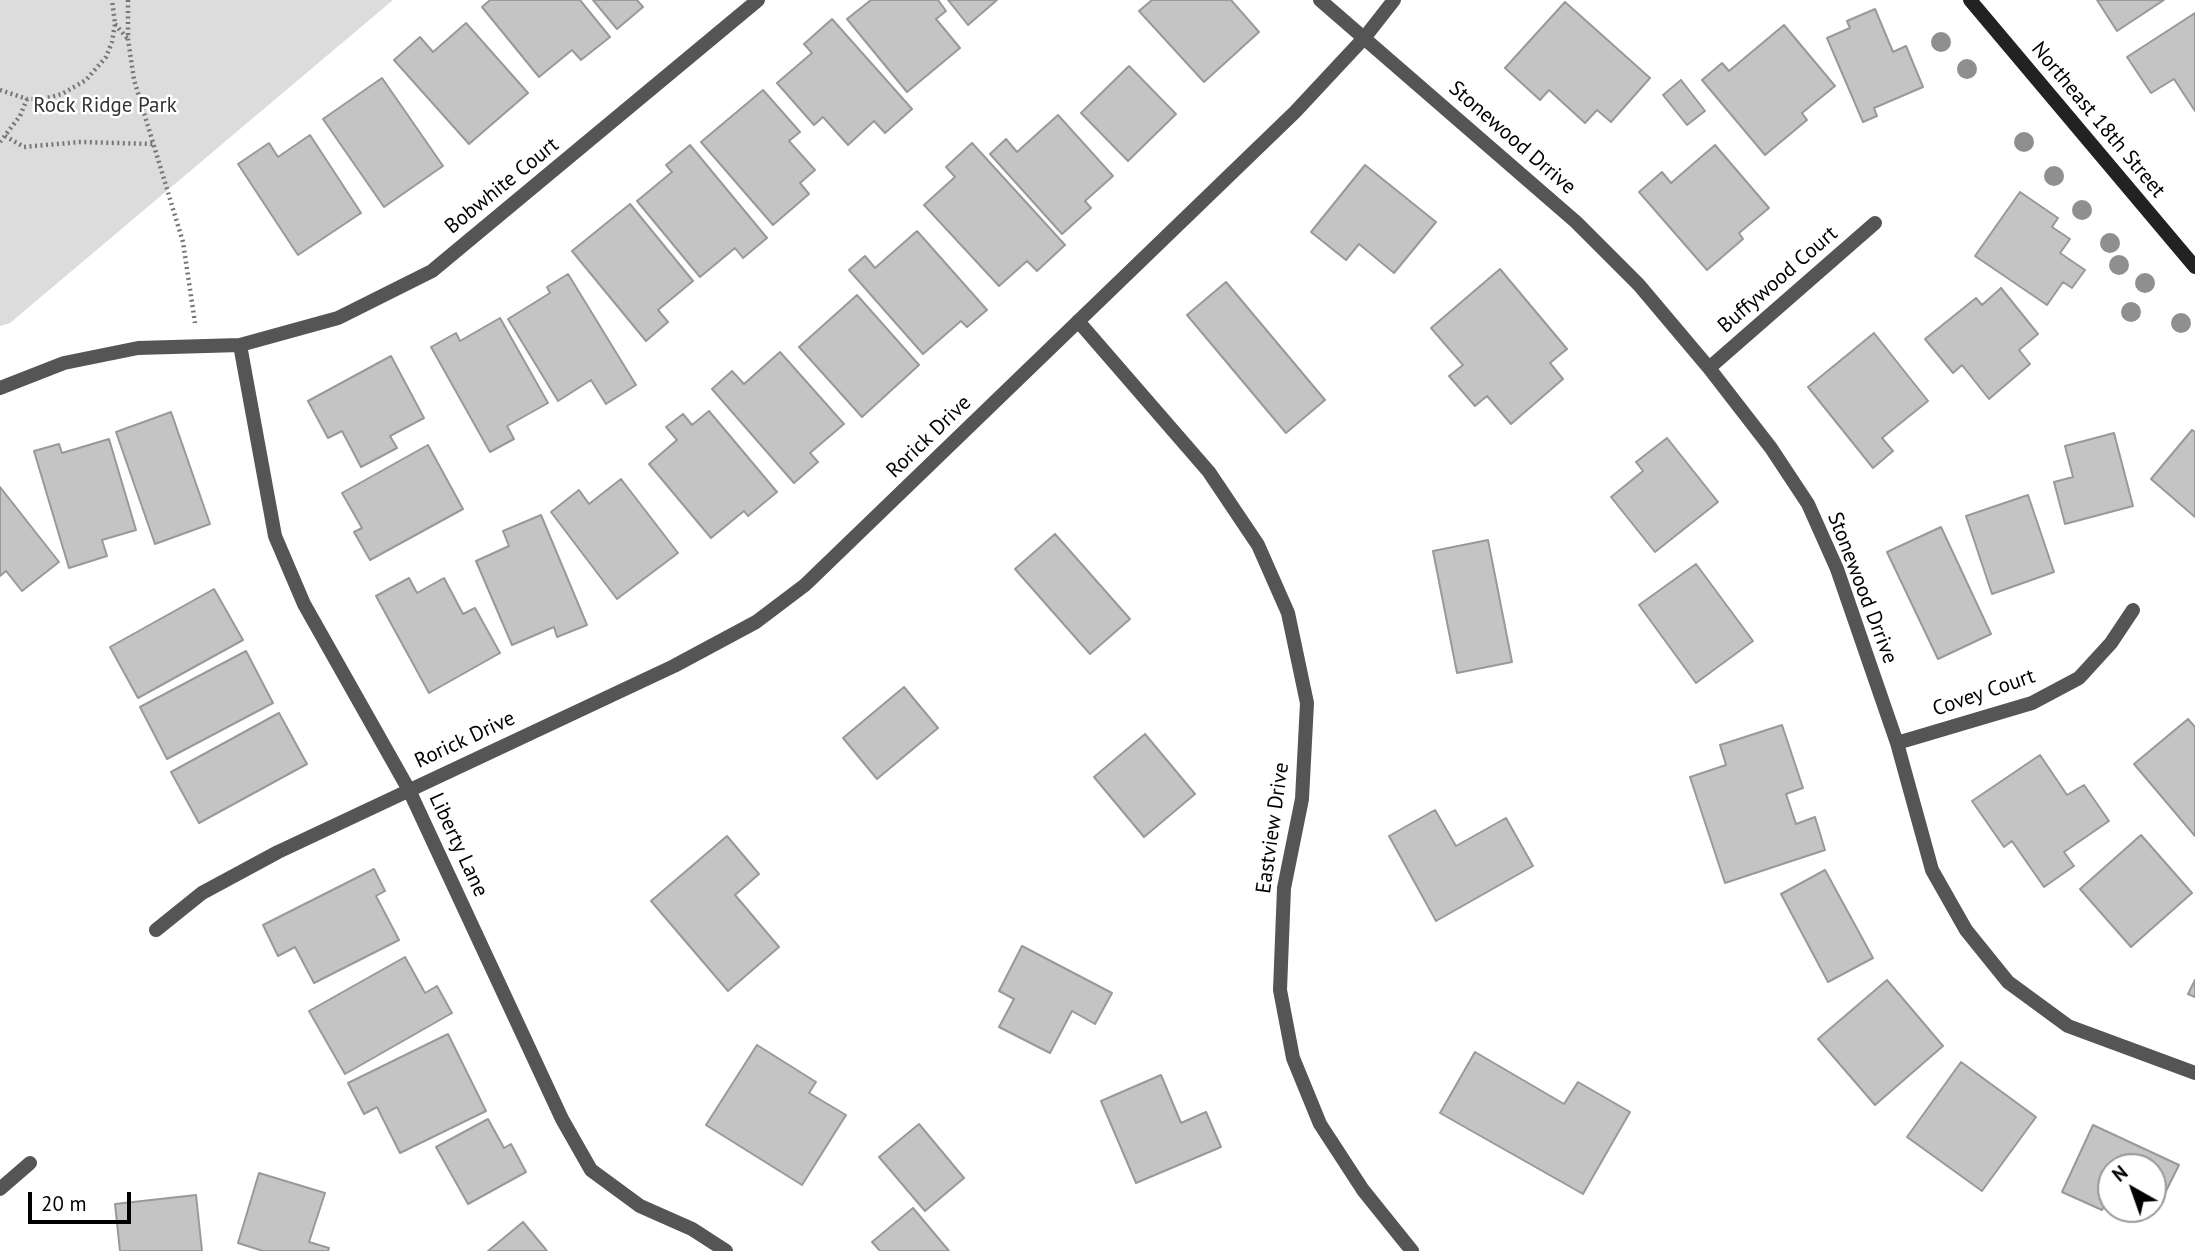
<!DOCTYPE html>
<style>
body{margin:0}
#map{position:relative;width:2195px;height:1251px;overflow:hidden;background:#fff;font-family:"PT Sans",sans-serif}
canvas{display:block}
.north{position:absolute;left:2097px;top:1153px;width:70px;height:70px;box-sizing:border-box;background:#fff;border:2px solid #999;border-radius:50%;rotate:320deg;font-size:19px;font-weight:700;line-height:28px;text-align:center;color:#000}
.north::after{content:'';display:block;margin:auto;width:24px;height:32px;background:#000;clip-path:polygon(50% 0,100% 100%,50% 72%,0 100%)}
.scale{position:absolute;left:28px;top:1192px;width:103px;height:32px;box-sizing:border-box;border:4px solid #000;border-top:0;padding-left:9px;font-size:21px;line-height:24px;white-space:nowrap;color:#000;-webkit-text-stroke:5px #fff;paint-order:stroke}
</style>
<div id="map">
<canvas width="2195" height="1251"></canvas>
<div class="north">N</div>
<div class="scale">20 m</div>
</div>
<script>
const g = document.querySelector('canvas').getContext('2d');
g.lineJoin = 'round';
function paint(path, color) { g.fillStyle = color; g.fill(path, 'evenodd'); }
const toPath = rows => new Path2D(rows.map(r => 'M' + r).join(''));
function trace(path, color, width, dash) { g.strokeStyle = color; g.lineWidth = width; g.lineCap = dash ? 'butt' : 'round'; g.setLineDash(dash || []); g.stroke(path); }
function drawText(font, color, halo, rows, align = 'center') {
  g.font = font + ' "PT Sans",sans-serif'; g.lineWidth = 5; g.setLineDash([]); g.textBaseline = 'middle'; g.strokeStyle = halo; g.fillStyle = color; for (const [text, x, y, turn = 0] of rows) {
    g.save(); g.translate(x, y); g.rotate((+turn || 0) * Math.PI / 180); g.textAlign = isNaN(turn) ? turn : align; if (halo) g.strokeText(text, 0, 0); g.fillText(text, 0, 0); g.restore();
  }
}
paint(toPath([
 [0,0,393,0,10,323,0,326]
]), '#dcdcdc');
const building = toPath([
 [490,0,580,0,610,37,581,60,572,50,539,77,482,7,490,0],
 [593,0,637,0,643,7,617,29,593,0],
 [871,0,938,0,946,11,936,19,960,48,907,92,847,19,871,0],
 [948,0,997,0,968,25,948,0],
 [1152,0,1231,0,1259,32,1204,82,1139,11,1152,0],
 [2097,0,2164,0,2117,31,2097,0],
 [1565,2,1650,78,1611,122,1597,110,1585,123,1549,90,1540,100,1505,68,1565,2],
 [1875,9,1893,52,1906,46,1923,87,1874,108,1877,116,1863,122,1827,38,1850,28,1847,21,1875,9],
 [2195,13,2195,111,2174,79,2151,93,2127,57,2195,13],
 [832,19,912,109,885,133,874,121,848,145,823,117,814,125,777,83,812,53,804,44,832,19],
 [466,23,528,93,469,144,394,60,420,37,433,52,466,23],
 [1784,25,1835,86,1802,113,1807,120,1765,155,1702,80,1722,63,1729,71,1784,25],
 [1129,66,1176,114,1128,161,1081,113,1129,66],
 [382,78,443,166,384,207,323,119,382,78],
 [1681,80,1705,111,1687,125,1663,95,1681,80],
 [763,90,800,132,789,141,815,170,800,183,809,194,773,225,701,142,763,90],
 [1058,115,1113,176,1085,201,1091,208,1062,234,990,154,1006,139,1017,152,1058,115],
 [310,135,361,213,298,255,238,164,269,143,278,157,310,135],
 [972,143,1065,245,1037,271,1027,261,999,286,924,205,955,177,946,167,972,143],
 [690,145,767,238,743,258,735,248,700,277,637,201,672,172,666,165,690,145],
 [1715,145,1769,208,1739,233,1743,239,1707,270,1639,192,1662,172,1671,183,1715,145],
 [1365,165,1436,222,1394,273,1359,244,1346,260,1311,232,1365,165],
 [2020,192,2058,218,2052,227,2070,239,2060,253,2085,270,2072,288,2063,282,2047,305,1975,256,2020,192],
 [630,204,693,281,658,310,668,322,646,341,572,251,630,204],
 [917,231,987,310,967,327,961,321,923,354,849,270,865,256,875,268,917,231],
 [1500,269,1567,349,1550,363,1563,379,1511,424,1487,396,1475,406,1449,376,1463,365,1431,328,1500,269],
 [568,274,636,385,606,404,591,380,558,401,508,319,550,293,547,287,568,274],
 [1226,282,1325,400,1286,433,1187,315,1226,282],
 [2001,288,2038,334,2019,350,2030,364,1989,399,1962,365,1953,373,1925,339,1976,298,1982,305,2001,288],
 [857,295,919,365,862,417,799,347,857,295],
 [500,318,548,403,507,426,514,439,490,452,431,347,456,333,460,341,500,318],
 [1874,333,1928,401,1882,438,1893,451,1873,468,1808,387,1874,333],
 [780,352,844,424,810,453,818,462,794,483,712,389,732,371,744,384,780,352],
 [391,356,424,418,390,436,397,448,361,467,342,431,328,438,308,401,391,356],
 [709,411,777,492,748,516,744,511,711,538,649,464,677,440,666,427,683,414,692,425,709,411],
 [171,412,210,524,155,544,116,432,171,412],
 [2192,430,2195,432,2195,517,2151,479,2192,430],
 [2114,433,2133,506,2065,524,2054,482,2073,477,2065,446,2114,433],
 [1667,438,1718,502,1655,552,1611,497,1643,471,1636,462,1667,438],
 [109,439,136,530,102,540,107,556,69,568,34,451,59,444,62,453,109,439],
 [428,445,463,509,370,560,354,532,362,528,342,493,428,445],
 [621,479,678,553,617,599,551,512,579,490,589,504,621,479],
 [0,487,59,562,22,591,6,571,0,576,0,487],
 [2028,495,2054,572,1992,594,1966,516,2028,495],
 [541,515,587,625,557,637,554,627,512,645,476,561,509,546,503,531,541,515],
 [1941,527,1991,634,1938,659,1887,552,1941,527],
 [1055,534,1130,619,1090,654,1015,569,1055,534],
 [1488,540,1512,662,1457,673,1433,551,1488,540],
 [1696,564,1753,641,1696,683,1639,605,1696,564],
 [409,578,417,593,444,578,463,614,475,608,500,653,429,693,376,596,409,578],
 [214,589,243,640,138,698,110,647,214,589],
 [246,651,273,703,167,759,140,707,246,651],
 [904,687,938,728,877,779,843,738,904,687],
 [279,713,307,764,199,823,171,772,279,713],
 [2188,719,2195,727,2195,836,2134,764,2188,719],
 [1782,725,1803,788,1786,794,1796,824,1815,817,1825,850,1725,883,1690,777,1726,765,1720,745,1782,725],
 [1145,734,1195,794,1144,837,1094,777,1145,734],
 [2040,755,2067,795,2084,785,2109,821,2064,852,2074,866,2044,887,2012,841,2004,847,1972,801,2040,755],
 [1435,810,1456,846,1506,818,1533,866,1436,921,1389,836,1435,810],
 [2141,835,2192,893,2131,947,2080,889,2141,835],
 [727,836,759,874,735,895,779,947,728,991,651,901,727,836],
 [374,869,385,891,376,896,399,940,314,983,295,947,278,956,263,925,374,869],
 [1825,870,1873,958,1828,982,1781,894,1825,870],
 [1022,946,1112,993,1095,1024,1072,1011,1050,1053,999,1027,1014,999,999,991,1022,946],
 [405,957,425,993,437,986,452,1013,345,1074,309,1011,405,957],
 [1887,980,1943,1046,1875,1105,1818,1039,1887,980],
 [2195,980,2195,997,2188,994,2195,980],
 [448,1034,486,1111,400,1153,377,1107,364,1114,348,1083,448,1034],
 [757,1045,816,1082,809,1093,846,1115,802,1185,706,1125,757,1045],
 [1475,1052,1564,1104,1578,1082,1630,1112,1583,1194,1440,1113,1475,1052],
 [1961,1062,2036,1117,1982,1191,1907,1137,1961,1062],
 [1161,1075,1181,1123,1206,1112,1221,1147,1136,1183,1101,1101,1161,1075],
 [488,1119,504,1148,511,1144,526,1172,468,1204,436,1147,488,1119],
 [919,1124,964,1178,925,1211,879,1157,919,1124],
 [2093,1125,2179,1165,2156,1211,2152,1209,2153,1167,2111,1167,2111,1192,2102,1210,2062,1192,2093,1125],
 [259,1173,325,1193,309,1242,329,1248,328,1251,263,1251,238,1243,259,1173],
 [196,1195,202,1251,120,1251,115,1204,196,1195],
 [913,1208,949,1251,880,1251,872,1242,913,1208],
 [523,1222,547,1251,488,1251,523,1222]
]);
paint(building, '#c4c4c4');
trace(building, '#999', 2);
trace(toPath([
 [128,0,128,39,134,80,183,242,195,323],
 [115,24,127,38],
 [0,90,27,99,43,99,62,94,86,80,106,57,112,42,115,24,112,0],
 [5,136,24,147,80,142,153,144],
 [0,142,20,116,27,99]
]), '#777', 4.5, [2, 3.5]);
trace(toPath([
 [1320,0,1576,222,1639,285,1709,368,1771,448,1808,504,1837,569,1897,743,1932,870,1966,930,2008,982,2068,1026,2195,1073],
 [1078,321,1209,472,1258,545,1288,613,1307,703,1302,799,1284,888,1280,990,1293,1058,1320,1124,1363,1190,1412,1251],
 [240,345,275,536,304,604,409,790,562,1119,591,1170,640,1206,692,1229,726,1251],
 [1709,368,1875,223],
 [0,388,64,363,138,348,240,345,338,318,432,271,758,0],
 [1897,743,2032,703,2079,678,2111,643,2133,610],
 [156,930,202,893,278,852,674,666,756,622,805,585,1295,112,1365,37,1394,0],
 [0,1189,30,1163]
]), '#555', 14);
trace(toPath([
 [1970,0,2195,267]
]), '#222', 14);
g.fillStyle = '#8f8f8f';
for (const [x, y] of [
 [1941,42],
 [1967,69],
 [2024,142],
 [2054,176],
 [2082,210],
 [2110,243],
 [2119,265],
 [2145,283],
 [2131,312],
 [2181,323]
]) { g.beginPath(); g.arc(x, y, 10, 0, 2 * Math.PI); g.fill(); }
drawText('21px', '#333', '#fff', [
 ["Rock Ridge Park",105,106]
]);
drawText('21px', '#000', '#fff', [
 ["Northeast 18th Street",2098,120,50],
 ["Stonewood Drrive",1512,138,41],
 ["Bobwhite Court",502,186,-39],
 ["Buffywood Court",1778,280,-41],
 ["Rorick Drive",929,437,-44],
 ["Stonewood Drrive",1862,588,69],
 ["Covey Court",1984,693,-19],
 ["Rorick Drive",465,740,-25],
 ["Eastview Drive",1273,828,-82],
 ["Liberty Lane",458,845,65]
]);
</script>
